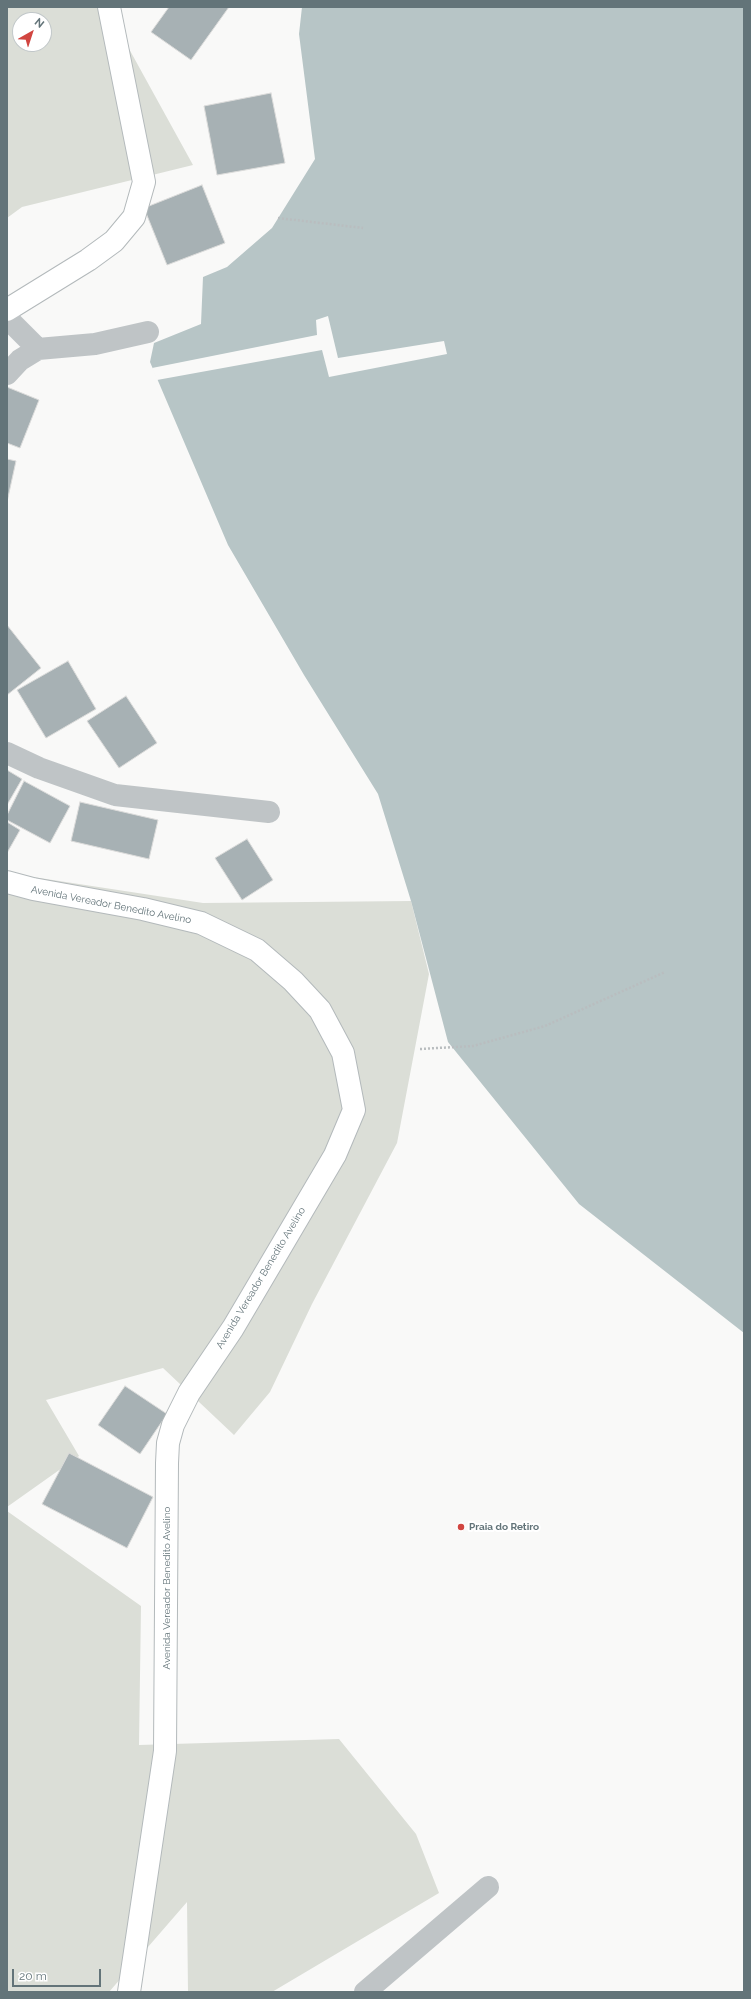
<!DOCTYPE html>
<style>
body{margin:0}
#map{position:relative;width:751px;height:1999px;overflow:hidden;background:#f9f9f8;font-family:Raleway,sans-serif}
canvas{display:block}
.frame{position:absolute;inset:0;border:8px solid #637479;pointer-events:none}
.north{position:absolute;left:12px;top:12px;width:40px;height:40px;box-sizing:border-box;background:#fff;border:1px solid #c1c7c9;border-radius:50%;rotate:39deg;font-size:11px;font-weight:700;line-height:16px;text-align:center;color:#637479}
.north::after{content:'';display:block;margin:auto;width:14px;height:18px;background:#d14540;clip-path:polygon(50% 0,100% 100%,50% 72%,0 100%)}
.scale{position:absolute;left:12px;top:1969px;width:89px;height:18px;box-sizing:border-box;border:2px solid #637479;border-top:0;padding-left:5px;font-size:12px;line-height:14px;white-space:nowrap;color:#637479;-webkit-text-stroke:3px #fff;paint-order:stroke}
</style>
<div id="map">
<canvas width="751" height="1999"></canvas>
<div class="frame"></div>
<div class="north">N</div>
<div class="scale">20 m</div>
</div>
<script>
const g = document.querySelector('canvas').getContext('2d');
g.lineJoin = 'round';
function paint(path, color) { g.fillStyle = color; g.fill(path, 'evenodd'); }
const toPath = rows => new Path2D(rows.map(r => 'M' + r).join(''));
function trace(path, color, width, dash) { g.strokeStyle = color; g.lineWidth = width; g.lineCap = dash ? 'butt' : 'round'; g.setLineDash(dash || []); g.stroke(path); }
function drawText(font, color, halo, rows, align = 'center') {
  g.font = font + ' Raleway,sans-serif'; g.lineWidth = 4; g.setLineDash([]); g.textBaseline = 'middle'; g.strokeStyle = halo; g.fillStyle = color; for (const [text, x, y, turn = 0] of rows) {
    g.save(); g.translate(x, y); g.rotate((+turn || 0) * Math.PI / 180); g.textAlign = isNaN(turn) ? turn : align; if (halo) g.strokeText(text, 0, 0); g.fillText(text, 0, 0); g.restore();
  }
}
paint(toPath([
 [7,7,106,7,193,165,22,207,7,218],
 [20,20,44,20,44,44,20,44],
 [7,873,203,903,411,901,429,974,397,1143,312,1304,270,1392,234,1435,163,1368,46,1400,79,1456,7,1507],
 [7,1511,141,1606,139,1745,339,1739,416,1834,439,1893,272,1992,188,1992,187,1902,109,1992,7,1992]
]), '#dbded7');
paint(toPath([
 [302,7,744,7,744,1333,579,1204,448,1042,411,901,378,794,304,675,228,545,150,362,154,343,201,324,203,277,227,267,272,228,315,159,299,34]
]), '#b7c5c6');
paint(toPath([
 [328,316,338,358,444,341,447,354,329,377,322,350,157,380,152,368,317,335,316,320]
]), '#f9f9f8');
const building = toPath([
 [169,7,229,7,191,60,151,32,169,7],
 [271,93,285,163,217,175,204,106,271,93],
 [202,185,225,243,167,265,144,208,202,185],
 [7,387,39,400,20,448,7,443,7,387],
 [7,459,16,461,7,502,7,459],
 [7,625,41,668,7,695,7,625],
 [68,661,96,709,46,738,17,690,68,661],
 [126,696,157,743,119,768,87,721,126,696],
 [7,770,22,779,7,805,7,770],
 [24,781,70,806,50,843,7,820,7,815,24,781],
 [80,802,158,820,149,859,71,841,80,802],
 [7,822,20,830,7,853,7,822],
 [247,839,273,880,242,900,215,858,247,839],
 [125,1386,167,1414,140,1454,98,1425,125,1386],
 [69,1453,153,1497,127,1548,42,1504,69,1453]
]);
paint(building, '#a7b1b4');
trace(building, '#dbdbda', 1);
const major = toPath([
 [7,310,88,260,114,241,134,217,144,182,109,7],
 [7,882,33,889,143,909,201,923,257,950,293,981,320,1010,343,1053,354,1110,335,1155,233,1328,189,1393,173,1425,168,1443,167,1463,165,1751,129,1992]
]);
trace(major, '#b3b9bb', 24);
trace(toPath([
 [278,218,363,228],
 [420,1049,473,1046,545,1026,665,972]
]), '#b9bdbf', 2.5, [2, 2]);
trace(toPath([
 [7,318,38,349],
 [7,374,20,360,38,349,95,344,148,332],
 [7,753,39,768,115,795,269,812],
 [365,1992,488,1887]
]), '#bfc4c6', 22);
trace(major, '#fff', 22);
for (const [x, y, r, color] of [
 [461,1527,4,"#d14540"]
]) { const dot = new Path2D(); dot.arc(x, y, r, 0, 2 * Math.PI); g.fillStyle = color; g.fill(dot); trace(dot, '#fff', 1.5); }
drawText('10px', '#637479', '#fff', [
 ["Avenida Vereador Benedito Avelino",111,905,11],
 ["Avenida Vereador Benedito Avelino",261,1278,-59],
 ["Avenida Vereador Benedito Avelino",167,1588,-90]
]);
drawText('bold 10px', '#637479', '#fff', [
 ["Praia do Retiro",469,1527]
], 'left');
</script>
